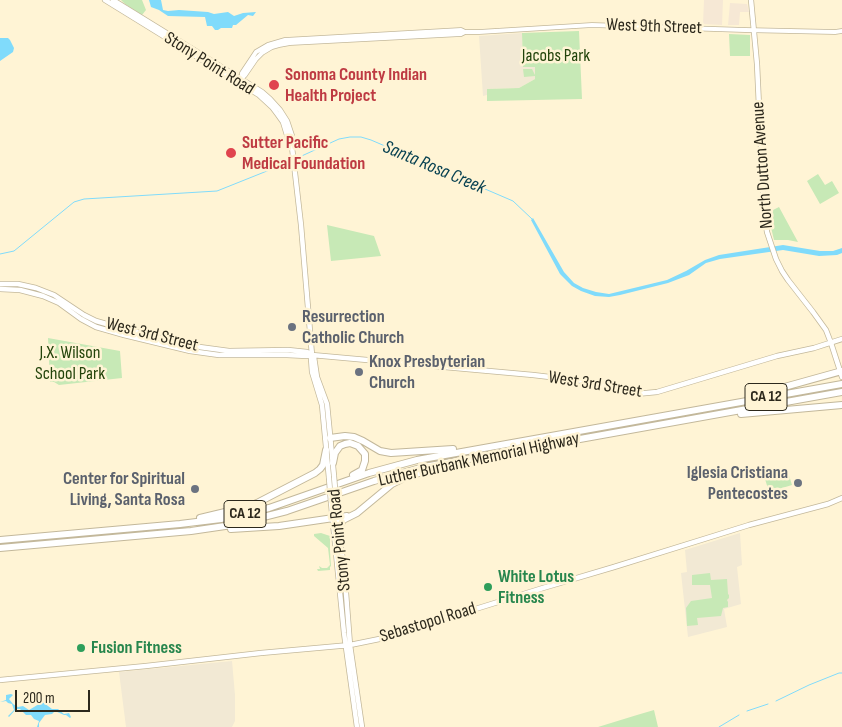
<!DOCTYPE html>
<style>
body{margin:0}
#map{position:relative;width:842px;height:727px;overflow:hidden;background:#fff4d5;font-family:"Sofia Sans Condensed",sans-serif}
canvas{display:block}
.scale{position:absolute;left:15px;top:690px;width:75px;height:22px;box-sizing:border-box;border:2px solid #2c281c;border-top:0;padding-left:6px;font-size:15px;line-height:18px;white-space:nowrap;color:#2c281c;-webkit-text-stroke:4px #fff4d5;paint-order:stroke}
</style>
<div id="map">
<canvas width="842" height="727"></canvas>
<div class="scale">200 m</div>
</div>
<script>
const g = document.querySelector('canvas').getContext('2d');
g.lineJoin = 'round';
function paint(path, color) { g.fillStyle = color; g.fill(path, 'evenodd'); }
const toPath = rows => new Path2D(rows.map(r => 'M' + r).join(''));
function trace(path, color, width, dash) { g.strokeStyle = color; g.lineWidth = width; g.lineCap = dash ? 'butt' : 'round'; g.setLineDash(dash || []); g.stroke(path); }
function drawText(font, color, halo, rows, align = 'center') {
  g.font = font + ' "Sofia Sans Condensed",sans-serif'; g.lineWidth = 5; g.setLineDash([]); g.textBaseline = 'middle'; g.strokeStyle = halo; g.fillStyle = color; for (const [text, x, y, turn = 0] of rows) {
    g.save(); g.translate(x, y); g.rotate((+turn || 0) * Math.PI / 180); g.textAlign = isNaN(turn) ? turn : align; if (halo) g.strokeText(text, 0, 0); g.fillText(text, 0, 0); g.restore();
  }
}
paint(toPath([
 [704,0,723,0,722,25,703,24],
 [730,3,747,4,749,12,740,12,739,25,728,25]
]), '#f6e8d5');
paint(toPath([
 [522,33,523,67,535,66,535,79,519,88,487,89,487,95,483,96,479,36],
 [740,533,742,565,737,567,741,604,724,609,727,627,688,637,681,573,687,572,685,550],
 [232,661,235,695,235,721,232,727,126,727,119,672]
]), '#f2e9d4');
paint(toPath([
 [121,0,142,0,146,10,142,15,125,4],
 [579,31,582,99,487,101,487,89,519,88,535,79,535,76,524,77,523,69,532,69,535,75,535,67,523,67,522,33],
 [729,34,750,35,750,56,730,56],
 [818,174,825,185,832,181,839,193,820,204,807,181],
 [779,207,798,242,788,240,774,240,769,219,769,212],
 [327,225,374,236,381,256,331,261],
 [48,338,120,351,122,378,59,385,54,382,50,382],
 [788,472,792,485,769,492,765,479],
 [321,533,330,536,330,551,331,566,330,567,330,570,318,571,317,569,320,569,319,566,322,568,327,568,330,565,328,548,314,536,314,534],
 [710,573,711,580,727,579,728,594,729,595,729,598,727,600,728,602,728,607,723,608,721,616,697,618,698,625,687,626,686,608,691,601,712,598,710,585,692,585,692,575],
 [654,710,658,727,598,727,637,715]
]), '#c7e9b6');
paint(toPath([
 [149,0,161,0,163,10,168,11,179,10,208,12,214,14,228,12,234,16,243,13,256,12,253,16,248,15,236,25,233,25,232,28,221,28,218,30,215,30,212,26,207,26,205,17,168,16,159,10,151,7],
 [0,38,8,38,10,40,14,48,13,52,0,61],
 [533,218,564,272,574,283,583,288,596,292,609,294,667,280,686,271,705,260,719,255,783,245,820,251,833,251,842,248,842,253,837,255,819,256,783,250,720,259,706,263,689,275,668,283,620,295,609,297,595,296,581,291,572,286,560,274,531,220],
 [36,693,39,693,38,698,40,702,44,703,52,709,58,709,64,714,69,713,71,717,70,718,66,715,64,715,55,711,52,714,45,715,39,723,39,727,37,727,39,721,34,719,31,715,26,715,20,709,16,709,9,717,8,716,14,710,12,704,8,703,6,701,0,702,6,700,6,695,11,694,13,695,9,699,13,704,18,707,23,706,29,710,39,704,37,699,34,696]
]), '#80dbfb');
trace(toPath([
 [295,159,339,139,350,137,361,137,371,140,513,201,532,219],
 [0,254,14,251,74,202,84,199,217,191,292,161],
 [776,701,809,685,839,673,842,673],
 [747,711,768,704],
 [719,727,739,715]
]), '#80dbfb', 1);
const tertiary = toPath([
 [242,78,242,73,256,52,268,45,285,40,461,30,465,32,479,32,592,25,745,30,835,32,842,31],
 [241,79,245,75,256,59,262,53,272,47,279,45,290,43,461,34,465,32]
]);
const secondary = toPath([
 [105,0,259,95,272,107,278,115,283,122,290,145,292,147,293,145,292,136,287,121,280,110,270,99,262,92,113,0],
 [751,0,757,64,764,213,767,232,776,259,782,271,788,280,813,312,826,330,831,343,842,377],
 [292,147,301,225,312,355,314,357,317,377,327,404,334,476],
 [0,284,18,284,36,288,54,295,84,315,96,321,124,329,192,346,229,351,288,350,307,352,312,355],
 [0,289,20,290,43,296,59,303,81,319,96,327,124,335,190,351,219,355,287,355,307,356,312,355,533,375,592,382,620,391,636,394,657,392,777,356,814,348,842,339],
 [312,355,311,358,312,372,322,405,329,478],
 [336,501,337,522,344,567,350,645,362,727],
 [331,503,344,633,357,727],
 [0,680,146,666,261,653,350,645,394,636,424,625,543,588,614,567,749,525,828,504,842,498]
]);
const motorway = toPath([
 [752,396,842,371],
 [741,414,842,405],
 [330,438,345,436,354,437,363,441,380,451,391,453,453,449],
 [333,463,335,453,340,446,345,444,350,443,358,446,365,454,365,461,362,470,353,475],
 [200,518,246,507,257,503,315,473,320,469,323,465,326,450],
 [231,529,279,526,347,516],
 [338,529,343,520,357,513,392,484,408,476,431,470],
 [0,540,180,524,221,519,269,508,369,473,417,460,842,384],
 [0,548,191,531,232,525,287,511,374,481,424,467,842,392]
]);
trace(tertiary, '#c3b89b', 5.5);
trace(secondary, '#c3b89b', 6);
trace(motorway, '#c3b89b', 8);
trace(tertiary, '#fff', 4);
trace(secondary, '#fff', 4.5);
trace(motorway, '#fff', 6);
const secondaryBridge = toPath([
 [334,476,336,501],
 [329,478,331,503]
]);
trace(secondaryBridge, '#c3b89b', 6, []);
trace(secondaryBridge, '#fff', 4.5);
for (const [x, y, r, color] of [
 [274,85,6,"#e0444e"],
 [231,153,6,"#e0444e"],
 [292,327,5,"#6b7280"],
 [359,372,5,"#6b7280"],
 [798,483,5,"#6b7280"],
 [195,489,5,"#6b7280"],
 [488,587,5,"#2e9e5b"],
 [81,648,5,"#2e9e5b"]
]) { const dot = new Path2D(); dot.arc(x, y, r, 0, 2 * Math.PI); g.fillStyle = color; g.fill(dot); trace(dot, '#fff4d5', 2); }
for (const [x, y, w] of [
 [766,397,42],
 [245,514,42]
]) { const box = new Path2D(); box.roundRect(x - w / 2, y - 13.5, w, 27, 4); g.fillStyle = '#fff4d5'; g.fill(box); trace(box, '#2c281c', 1); }
drawText('bold 16px', '#2c281c', null, [
 ["CA 12",766,397],
 ["CA 12",245,514]
]);
drawText('18px', '#2c281c', '#fff4d5', [
 ["West 9th Street",654,27,2],
 ["Stony Point Road",209,64,32],
 ["North Dutton Avenue",763,165,-94],
 ["West 3rd Street",152,335,14],
 ["West 3rd Street",595,385,9],
 ["Luther Burbank Memorial Highway",479,460,-12],
 ["Stony Point Road",340,540,-96],
 ["Sebastopol Road",428,623,-17]
]);
drawText('18px', '#22430a', '#fff4d5', [
 ["Jacobs Park",556,56],
 ["J.X. Wilson",70,353],
 ["School Park",70,374]
]);
drawText('bold 18px', '#be3a42', '#fff4d5', [
 ["Sonoma County Indian",285,75],
 ["Health Project",285,96],
 ["Sutter Pacific",242,143],
 ["Medical Foundation",242,164]
], 'left');
drawText('bold 18px', '#5b616d', '#fff4d5', [
 ["Resurrection",302,317],
 ["Catholic Church",302,338],
 ["Knox Presbyterian",369,362],
 ["Church",369,383],
 ["Iglesia Cristiana",788,473,"right"],
 ["Pentecostes",788,494,"right"],
 ["Center for Spiritual",185,479,"right"],
 ["Living, Santa Rosa",185,500,"right"]
], 'left');
drawText('bold 18px', '#27864d', '#fff4d5', [
 ["White Lotus",498,577],
 ["Fitness",498,598],
 ["Fusion Fitness",91,648]
], 'left');
drawText('italic 19px', '#094252', '#fff4d5', [
 ["Santa Rosa Creek",434,168,23]
]);
</script>
